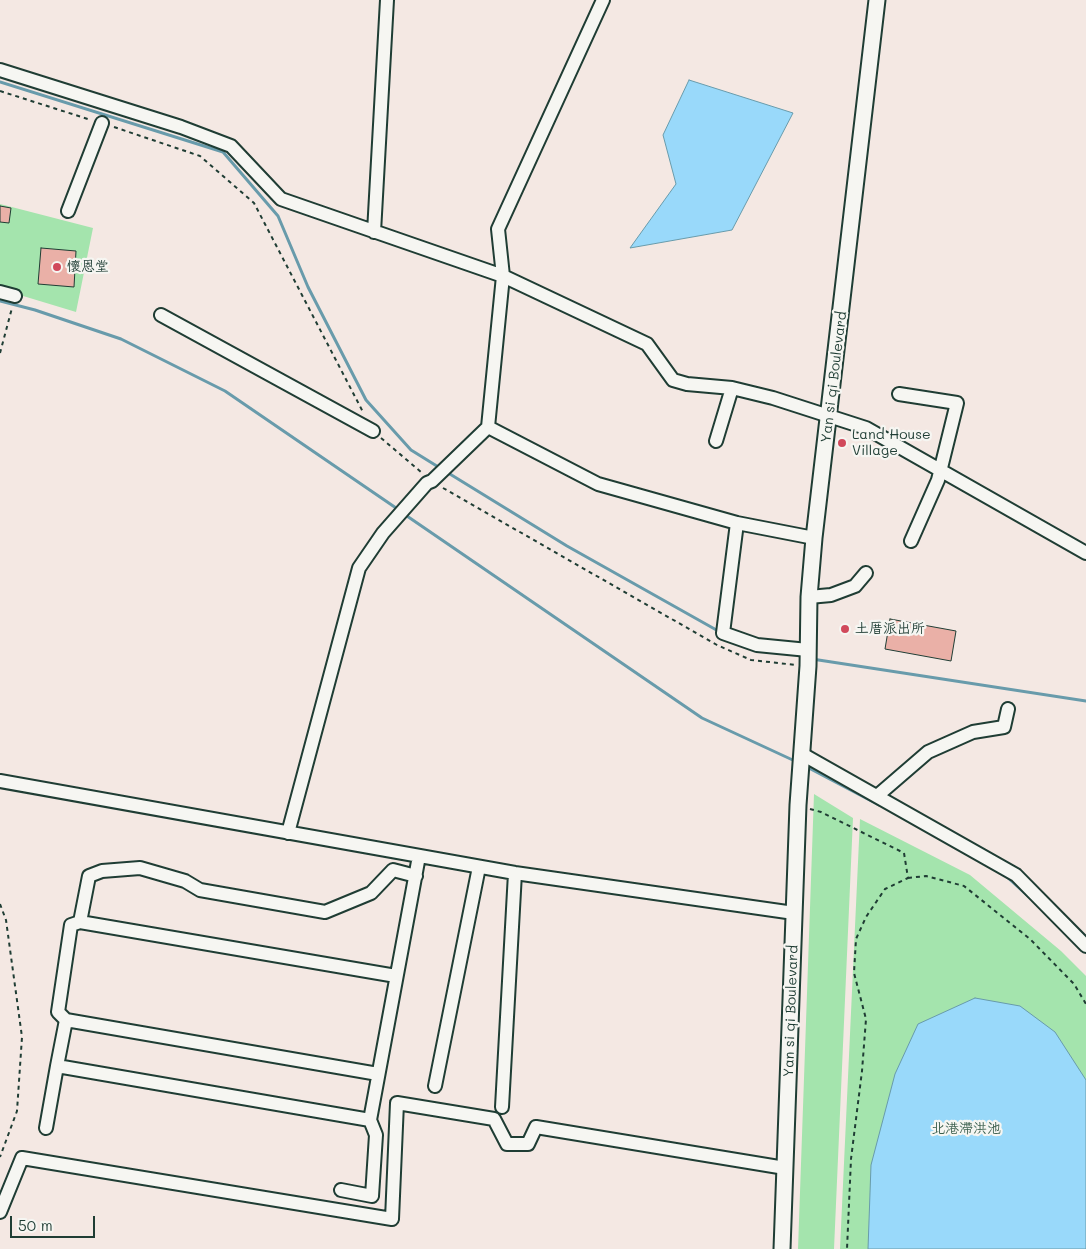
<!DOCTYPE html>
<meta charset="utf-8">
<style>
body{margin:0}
#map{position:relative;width:1086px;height:1249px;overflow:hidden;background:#f4e8e3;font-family:Mali,sans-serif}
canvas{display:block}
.scale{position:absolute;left:10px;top:1216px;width:85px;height:22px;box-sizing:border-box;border:2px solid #1f3d34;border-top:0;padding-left:6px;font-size:15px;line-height:18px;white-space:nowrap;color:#1f3d34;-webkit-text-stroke:4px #f6f6f2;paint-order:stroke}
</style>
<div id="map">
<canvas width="1086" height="1249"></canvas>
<div class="scale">50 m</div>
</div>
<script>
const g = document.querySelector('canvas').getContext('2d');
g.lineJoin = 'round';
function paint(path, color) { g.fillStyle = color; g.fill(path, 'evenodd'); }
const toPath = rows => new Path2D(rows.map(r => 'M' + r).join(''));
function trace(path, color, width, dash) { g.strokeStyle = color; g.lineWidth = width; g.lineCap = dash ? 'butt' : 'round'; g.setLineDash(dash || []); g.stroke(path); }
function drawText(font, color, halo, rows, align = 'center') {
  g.font = font + ' Mali,"LXGW WenKai TC",sans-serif'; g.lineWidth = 4.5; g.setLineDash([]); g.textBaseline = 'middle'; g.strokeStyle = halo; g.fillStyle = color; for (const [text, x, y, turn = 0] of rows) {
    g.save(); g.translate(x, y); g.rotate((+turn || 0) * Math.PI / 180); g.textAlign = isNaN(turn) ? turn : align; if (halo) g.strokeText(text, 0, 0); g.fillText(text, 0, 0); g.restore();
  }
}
paint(toPath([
 [0,204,93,228,76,312,0,289],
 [814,794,853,818,834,1249,798,1249],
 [860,819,970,875,1061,951,1086,976,1086,1249,840,1249]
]), '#a4e4ad');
const water = toPath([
 [689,80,793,113,732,230,630,248,676,184,663,135,689,80],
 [975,998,1020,1006,1055,1032,1086,1080,1086,1249,868,1249,871,1165,895,1074,918,1024,975,998]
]);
paint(water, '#99d9fa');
trace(water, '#689bab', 1);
trace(toPath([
 [0,82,223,152,278,216,308,287,366,400,411,450,440,468],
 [0,301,35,310,121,339,225,391,399,510],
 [445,471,567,546,720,632],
 [404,514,702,718,797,762],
 [812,659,1086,701],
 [805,766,879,805],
 [1006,876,1029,897]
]), '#689bab', 3);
const building = toPath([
 [0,206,11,208,9,223,0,222,0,206],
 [41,248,76,251,74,287,38,284,41,248],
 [890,619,956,631,951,661,885,649,890,619]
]);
paint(building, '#eab0a7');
trace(building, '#1f3d34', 1);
const minor = toPath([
 [0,70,181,127,231,146,281,199,503,276,647,344,673,380,687,384,732,388,773,398,866,428,1086,553],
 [68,211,102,123],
 [374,232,387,0],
 [0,292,15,296],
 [161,315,373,431],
 [899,394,957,403,938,480,911,541],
 [488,427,598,484,737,523,814,538],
 [716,441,732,388],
 [737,523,723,633,757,645,808,650],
 [809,597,831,595,855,586,866,573],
 [802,754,1016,875,1086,946],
 [0,781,515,873,794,913],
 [877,796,928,752,973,732,1004,727,1008,709],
 [288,833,359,568,383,533,427,483,432,481,488,427,503,276,498,229,603,0],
 [396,976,80,922,89,876,102,871,140,868,185,881,200,890,325,912,371,893,393,870,416,876],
 [66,1020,58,1012,71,925,80,922],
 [378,1074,66,1020,57,1066,370,1120,419,856],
 [435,1086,479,867],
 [502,1107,515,873],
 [46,1128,57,1066],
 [341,1190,372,1196,376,1135,370,1120],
 [0,1212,22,1158,392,1219,397,1103,494,1119,507,1144,528,1144,536,1127,785,1168]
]);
const major = toPath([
 [782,1249,798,805,808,666,809,597,814,538,877,0]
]);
trace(minor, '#1f3d34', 16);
trace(major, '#1f3d34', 19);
trace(toPath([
 [0,91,91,120],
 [114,127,200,156,254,203,363,412],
 [0,353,12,308],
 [381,438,421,472],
 [443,488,717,645,751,660,796,665],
 [810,809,821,812,904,853,908,878,885,889,866,917,856,939,854,973,866,1019,862,1071,851,1159,847,1249],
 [908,878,926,876,964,886,1030,939,1074,984,1086,1004],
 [0,904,6,920,22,1037,17,1111,0,1157]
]), '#1f3d34', 2, [4, 4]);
trace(minor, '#f6f6f2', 12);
trace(major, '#f6f6f2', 15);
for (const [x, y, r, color] of [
 [57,267,5,"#d1495b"],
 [842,443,5,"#d1495b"],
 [845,629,5,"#d1495b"]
]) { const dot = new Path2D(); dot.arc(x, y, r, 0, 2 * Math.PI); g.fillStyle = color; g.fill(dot); trace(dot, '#f6f6f2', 2); }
drawText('14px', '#1f3d34', '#f6f6f2', [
 ["懷恩堂",67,267],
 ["Land House",852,435],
 ["Village",852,451],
 ["土厝派出所",855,629]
], 'left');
drawText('14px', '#1f3d34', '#f6f6f2', [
 ["Yan si qi Boulevard",834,377,-83],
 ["Yan si qi Boulevard",791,1011,-88]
]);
drawText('14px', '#3a5e4c', '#f6f6f2', [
 ["北港滯洪池",966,1129]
]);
</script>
